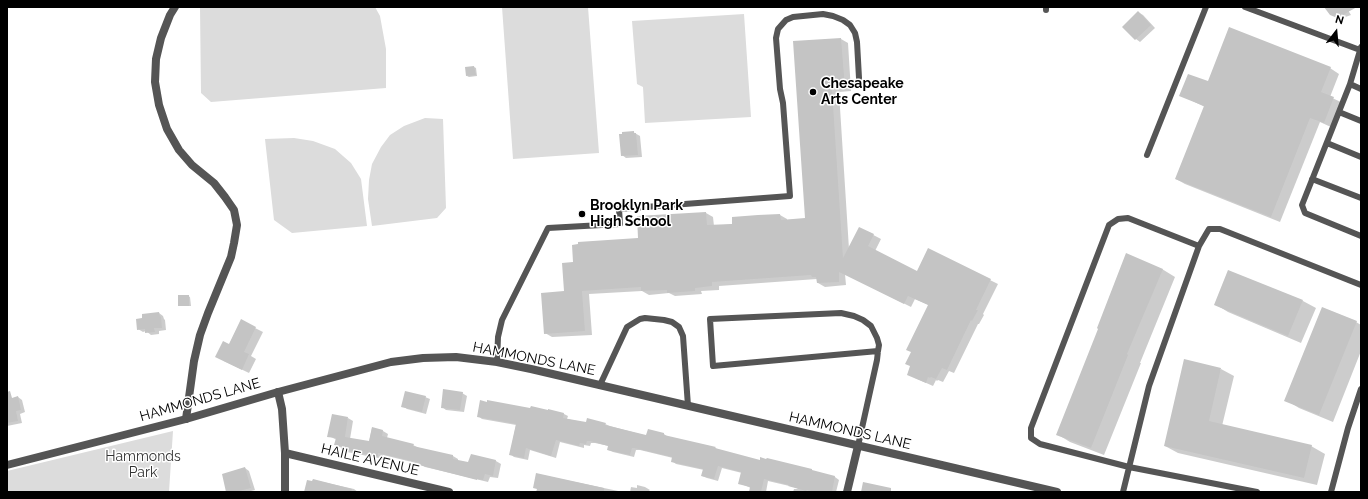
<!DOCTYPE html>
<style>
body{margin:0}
#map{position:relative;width:1368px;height:499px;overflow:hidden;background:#fff;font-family:Raleway,sans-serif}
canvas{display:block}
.frame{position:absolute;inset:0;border:8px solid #000;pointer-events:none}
.north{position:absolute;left:1316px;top:12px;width:40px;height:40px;-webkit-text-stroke:3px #fff;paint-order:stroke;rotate:16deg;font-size:11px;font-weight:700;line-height:16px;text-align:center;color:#000}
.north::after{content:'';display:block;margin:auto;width:14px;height:18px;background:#000;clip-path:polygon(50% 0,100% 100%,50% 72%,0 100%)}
</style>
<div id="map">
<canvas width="1368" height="499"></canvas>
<div class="frame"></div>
<div class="north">N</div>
</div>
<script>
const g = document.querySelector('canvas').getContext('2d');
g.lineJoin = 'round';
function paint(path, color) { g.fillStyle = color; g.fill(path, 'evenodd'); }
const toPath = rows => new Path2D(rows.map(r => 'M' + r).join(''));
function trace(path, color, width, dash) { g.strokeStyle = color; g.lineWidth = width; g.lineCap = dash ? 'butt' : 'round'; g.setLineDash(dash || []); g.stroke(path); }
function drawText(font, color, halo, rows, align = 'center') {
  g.font = font + ' Raleway,sans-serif'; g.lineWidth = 3; g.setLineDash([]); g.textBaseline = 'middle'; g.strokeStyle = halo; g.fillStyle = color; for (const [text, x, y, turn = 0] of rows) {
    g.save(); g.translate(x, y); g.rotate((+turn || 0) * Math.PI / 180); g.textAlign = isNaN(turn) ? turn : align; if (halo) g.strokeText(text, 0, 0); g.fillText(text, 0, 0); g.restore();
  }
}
paint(toPath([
 [200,7,375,7,380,16,386,49,386,88,211,102,201,93],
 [502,7,588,7,599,153,513,159],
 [744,14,751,117,645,123,643,87,637,84,632,21],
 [425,118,443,119,446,208,437,218,372,226,368,199,369,180,372,164,381,147,390,135,404,126],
 [294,138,313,141,335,149,351,163,361,179,367,226,292,233,274,220,265,139],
 [173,431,169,492,7,492,7,471]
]), '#dcdcdc');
paint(toPath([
 [1330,7,1346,7,1351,15,1340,19,1331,14],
 [1138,12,1143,15,1155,28,1140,42,1136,39],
 [841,39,848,43,851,91,839,92,849,249,860,228,881,239,875,251,917,272,929,250,998,284,983,314,984,315,979,324,978,324,954,373,949,371,943,382,938,380,937,381,936,380,933,386,915,378,911,367,912,352,929,305,915,299,911,307,845,274,846,285,825,287,818,283,817,279,719,286,719,290,701,291,702,294,675,296,669,293,649,295,642,291,589,294,592,335,552,337,545,333,565,292,574,263,639,239,638,217,706,213,713,217,714,226,733,224,780,215,787,219,787,220,806,219],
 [474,67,476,68,477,76,469,77,467,76],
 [1330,68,1339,74,1330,97,1343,103,1333,128,1320,122,1280,222,1185,184,1176,179,1205,107,1180,95,1208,82],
 [633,132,640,136,642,157,626,158,622,155],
 [1162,269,1175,277,1140,363,1141,363,1104,455,1070,442,1057,434],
 [188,296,190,297,191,306,181,306,179,305],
 [1303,301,1316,308,1301,343,1228,312,1215,304],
 [159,313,163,316,164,319,165,320,166,330,159,331,159,334,151,335,146,331,143,332,138,329,143,319],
 [241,321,263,332,251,356,256,359,249,373,224,361,229,345],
 [1356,322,1361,325,1361,351,1333,422,1299,408,1286,400],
 [1221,369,1234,376,1222,426,1311,446,1325,454,1317,485,1178,453,1165,446],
 [462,393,467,396,464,412,446,410,442,407],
 [7,394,9,399,18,397,22,400,25,412,20,414,22,423,7,426],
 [425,397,430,399,426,414,407,409,403,406],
 [564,414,568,416,567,419,587,423,605,424,610,426,647,436,664,434,668,437,715,448,719,450,760,461,767,459,835,477,839,480,836,492,793,492,794,489,797,489,798,488,768,481,766,492,752,492,751,488,739,483,742,473,722,468,718,481,707,478,702,476,704,470,676,464,672,461,673,458,640,450,636,450,634,457,613,452,608,450,609,446,595,443,591,443,590,446,584,445,584,448,560,442,556,458,530,450,528,460,514,457,510,454,516,425,482,419,478,416],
 [348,418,353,421,350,439,369,442,372,428,383,431,388,434,387,438,413,445,419,448,453,456,458,459,458,461,469,463,472,456,496,461,501,464,498,478,490,477,488,482,425,467,420,464,383,455,383,459,347,452,342,449,342,448,335,445,337,440,329,436],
 [245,468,249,471,255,490,247,492,227,492],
 [537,474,623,492,537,492],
 [314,480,354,489,358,492,305,492],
 [637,485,645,487,650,490,649,491,655,492,630,492,631,487,637,488]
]), '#0003');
paint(toPath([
 [1324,7,1357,7,1339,17,1335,17,1330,15],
 [1138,11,1151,25,1135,40,1122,27],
 [1229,27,1331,67,1321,92,1334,97,1324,123,1310,118,1271,217,1175,179,1204,106,1179,96,1188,74,1208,81],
 [841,38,845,88,832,89,843,258,859,227,874,234,868,246,917,271,928,248,991,279,976,310,978,310,972,321,971,320,947,370,942,368,936,379,931,377,930,378,928,377,926,383,907,375,910,366,905,364,911,352,906,350,928,305,908,296,904,304,839,272,839,282,817,283,816,277,812,277,811,275,712,282,712,286,695,288,695,291,667,293,667,290,641,291,641,287,582,291,585,331,544,334,541,293,564,291,562,263,573,262,572,245,578,244,578,242,638,238,637,216,706,212,707,225,732,224,732,217,758,215,780,214,781,220,805,218,793,41],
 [474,66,476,75,466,76,465,67],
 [634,131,634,133,636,133,638,155,621,156,619,134,622,134,622,132],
 [1126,253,1163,269,1127,354,1128,355,1091,448,1056,435,1098,329,1097,328],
 [1228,270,1303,300,1288,336,1214,305],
 [178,295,189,295,189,306,178,306],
 [1322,307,1357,321,1319,415,1284,401],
 [159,312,160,317,161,316,162,328,154,328,155,332,145,333,145,329,137,330,136,319,142,318,142,314],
 [241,319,256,327,244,352,249,354,242,370,215,357,223,341,229,344],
 [1184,359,1221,368,1209,421,1312,445,1304,478,1164,446],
 [443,389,463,392,460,410,441,408],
 [10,391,12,398,18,396,21,410,16,411,18,421,7,423,7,392],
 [405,391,426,396,422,412,401,407],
 [480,400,487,402,487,400,530,408,531,406,548,410,548,409,564,413,563,418,586,422,587,418,606,423,605,425,646,435,648,429,664,433,664,435,716,447,715,448,760,460,760,457,766,459,767,458,812,469,812,470,835,476,832,492,816,492,807,490,806,491,788,486,789,485,764,479,761,492,749,492,750,487,738,484,741,472,718,466,714,479,701,476,703,469,671,462,672,457,634,448,632,448,630,455,607,450,608,446,590,441,587,441,586,444,580,443,579,446,556,440,551,456,526,448,524,458,509,455,516,424,477,417],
 [332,414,348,417,345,437,369,441,372,427,383,430,382,436,414,444,413,446,453,455,453,459,468,462,471,454,496,460,493,476,485,474,483,480,477,479,477,480,419,465,420,463,378,453,378,457,352,451,341,450,341,446,334,445,336,438,327,437],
 [245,467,251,488,235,492,226,492,222,474],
 [536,473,604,488,604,492,536,492,537,489,533,488],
 [313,479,352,489,351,492,304,492,307,480,312,481],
 [863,482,891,488,891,492,861,492]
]), '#c4c4c4');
trace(toPath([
 [1245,7,1360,50],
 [1046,10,1046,7],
 [1361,47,1350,84,1302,205,1305,213,1361,236],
 [1350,84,1361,89],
 [1339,112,1361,121],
 [1327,143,1361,157],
 [1147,155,1206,7],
 [1312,179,1361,198],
 [1199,246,1128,218,1118,219,1109,225,1031,428,1031,438,1040,444,1129,467,1257,492],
 [497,362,498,337,502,320,548,228,620,224,619,209,790,196,783,103,780,89,776,38,778,29,786,20,793,17,823,14,833,16,843,20,850,25,855,33,857,42,859,78],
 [600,385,627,327,640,319,645,318,664,320,672,322,679,327,683,336,688,406],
 [858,446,877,360,878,351,879,345,877,338,871,326,863,320,854,316,841,313,710,319,713,366,878,351],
 [1123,492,1149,386,1199,246,1209,229,1220,229,1361,285],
 [1331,492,1348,428,1361,389]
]), '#555', 6);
trace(toPath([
 [175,7,170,15,161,38,156,59,155,82,159,105,167,129,179,150,192,165,214,183,225,197,234,210,237,225,234,243,231,257,208,313,200,335,194,361,186,419],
 [278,392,282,409,285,453,285,492],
 [285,453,449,492],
 [847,492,858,446]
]), '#555', 8);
trace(toPath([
 [7,465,186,419,278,392,391,362,423,358,456,357,497,362,531,369,1057,492]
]), '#555', 8);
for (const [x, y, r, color] of [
 [813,92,4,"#000"],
 [582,214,4,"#000"]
]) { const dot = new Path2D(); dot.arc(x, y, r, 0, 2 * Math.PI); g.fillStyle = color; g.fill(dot); trace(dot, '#fff', 1.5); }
drawText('bold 14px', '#000', '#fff', [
 ["Chesapeake",821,84],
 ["Arts Center",821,100],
 ["Brooklyn Park",590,206],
 ["High School",590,222]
], 'left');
drawText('14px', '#000', '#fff', [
 ["HAMMONDS LANE",534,359,11],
 ["HAMMONDS LANE",200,400,-16],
 ["HAMMONDS LANE",850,431,13],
 ["HAILE AVENUE",370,460,13]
]);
drawText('14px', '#333', '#fff', [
 ["Hammonds",143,457],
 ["Park",143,473]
]);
</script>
